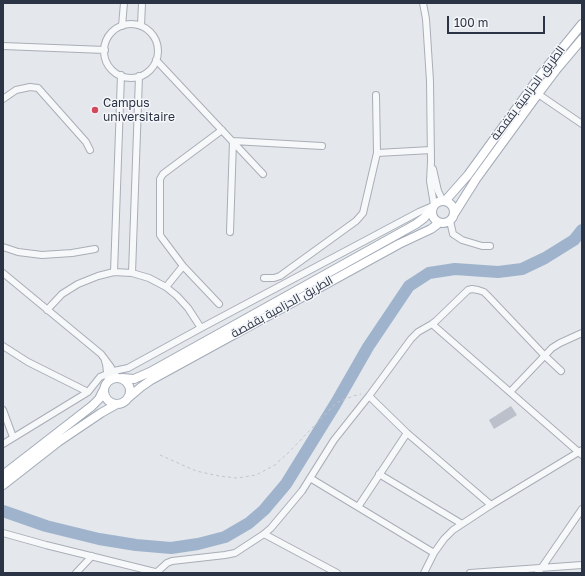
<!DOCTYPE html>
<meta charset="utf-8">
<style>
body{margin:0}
#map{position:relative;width:585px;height:576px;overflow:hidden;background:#e4e7ec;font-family:"Golos Text",sans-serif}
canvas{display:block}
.frame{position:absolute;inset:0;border:4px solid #2b3445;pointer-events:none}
.scale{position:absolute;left:447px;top:16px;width:98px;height:18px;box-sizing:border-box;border:2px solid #2b3445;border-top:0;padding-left:5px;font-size:12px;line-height:14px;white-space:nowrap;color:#2b3445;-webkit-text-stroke:3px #f4f6f9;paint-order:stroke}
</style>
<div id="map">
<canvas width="585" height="576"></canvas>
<div class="frame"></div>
<div class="scale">100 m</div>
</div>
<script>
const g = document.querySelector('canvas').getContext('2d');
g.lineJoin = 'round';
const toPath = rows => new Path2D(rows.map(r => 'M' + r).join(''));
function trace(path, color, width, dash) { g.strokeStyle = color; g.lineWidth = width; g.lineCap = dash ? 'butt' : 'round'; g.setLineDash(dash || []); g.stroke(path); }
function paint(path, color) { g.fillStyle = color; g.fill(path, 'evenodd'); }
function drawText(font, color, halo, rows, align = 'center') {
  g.font = font + ' "Golos Text",Cairo,sans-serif'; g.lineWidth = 3; g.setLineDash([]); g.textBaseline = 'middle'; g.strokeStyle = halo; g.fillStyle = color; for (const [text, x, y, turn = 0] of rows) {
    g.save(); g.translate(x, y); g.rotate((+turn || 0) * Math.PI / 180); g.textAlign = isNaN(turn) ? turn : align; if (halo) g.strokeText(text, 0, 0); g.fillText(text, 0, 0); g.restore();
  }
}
trace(toPath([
 [3,511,46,526,99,539,136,545,171,548,198,544,225,537,249,523,264,510,286,484,336,403,368,347,409,286,429,273,455,269,498,272,522,269,545,258,574,240,582,230]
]), '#9fb4cc', 12);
paint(toPath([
 [511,406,517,415,494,429,489,420]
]), '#bbc0ca');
const minor = toPath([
 [423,3,426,19,430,81,431,162,430,181,434,205],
 '104 51a27 27 0 1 1 54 0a27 27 0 1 1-54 0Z',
 [122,26,124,3],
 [141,26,142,3],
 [3,46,105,50],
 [156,60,263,174],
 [538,94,582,124],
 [3,99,16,90,30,87,38,88,86,142,90,150],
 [377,153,431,150],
 [433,169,438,191,443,201],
 [450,221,453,234,462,240,482,246,490,246],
 [230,232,233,141,322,146],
 [3,247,18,252,42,255,72,253,95,249],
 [114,272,121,75],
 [3,273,101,354,110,366,117,377],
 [132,273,139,76],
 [264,278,274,278,280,276,356,221,363,213,377,153,376,95],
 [166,287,183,266],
 [219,304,183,266,162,238,160,235,160,179,163,174,222,130],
 [47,310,62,294,78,284,98,276,114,272,132,273,149,278,166,287,177,296,188,308,201,328],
 [432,324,582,455],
 [3,346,28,362,88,392],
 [105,361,106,364,108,380],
 [510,392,552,348,560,343,582,333],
 [369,396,407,433,491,505],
 [3,410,13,437],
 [3,444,88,392,100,377,114,371,128,368,201,328,419,212,433,206],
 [379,474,462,524],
 [310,478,434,553],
 [358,507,407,433],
 [3,533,46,545,159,573],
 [264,534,337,573],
 [76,573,92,556],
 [156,573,167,563,172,561,225,555,235,553,264,534,271,528,302,491,334,440,369,396,411,339,418,332,432,324,436,321,468,290,472,289,478,290,484,292,489,297,544,355,561,371],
 [424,573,434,553,444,539,453,530,491,505,582,450],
 [470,573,582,565],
 [538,573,582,509]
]);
const major = toPath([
 '432 212a11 11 0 1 1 22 0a11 11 0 1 1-22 0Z',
 [445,201,468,175,542,73,582,24],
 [454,214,476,179,538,94,556,70,582,39],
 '104 391a13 13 0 1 1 26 0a13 13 0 1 1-26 0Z',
 [122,378,134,379,150,372,416,224,424,218,432,208],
 [128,398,141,387,151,380,399,244,431,229,439,223],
 [3,475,92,406,99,399,103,391],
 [3,485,58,442,101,413,117,404]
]);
trace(minor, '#a9aeb7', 8);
trace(major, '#a3abb8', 10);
trace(toPath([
 [160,455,196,471,219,476,237,478,256,475,275,465,290,451,336,403,353,396,361,394]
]), '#c2c5cb', 1, [3, 3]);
trace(minor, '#f7f8fa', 6);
trace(major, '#fff', 8);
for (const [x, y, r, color] of [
 [95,110,4,"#d1495b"]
]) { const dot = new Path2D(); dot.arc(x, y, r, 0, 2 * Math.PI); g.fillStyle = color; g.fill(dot); trace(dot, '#f4f6f9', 1.5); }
drawText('12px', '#2b3445', '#f4f6f9', [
 ["الطريق الحزامية بقفصة",528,93,-53],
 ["الطريق الحزامية بقفصة",282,307,-29]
]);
drawText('12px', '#2b3445', '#f4f6f9', [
 ["Campus",103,103],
 ["universitaire",103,117]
], 'left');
</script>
